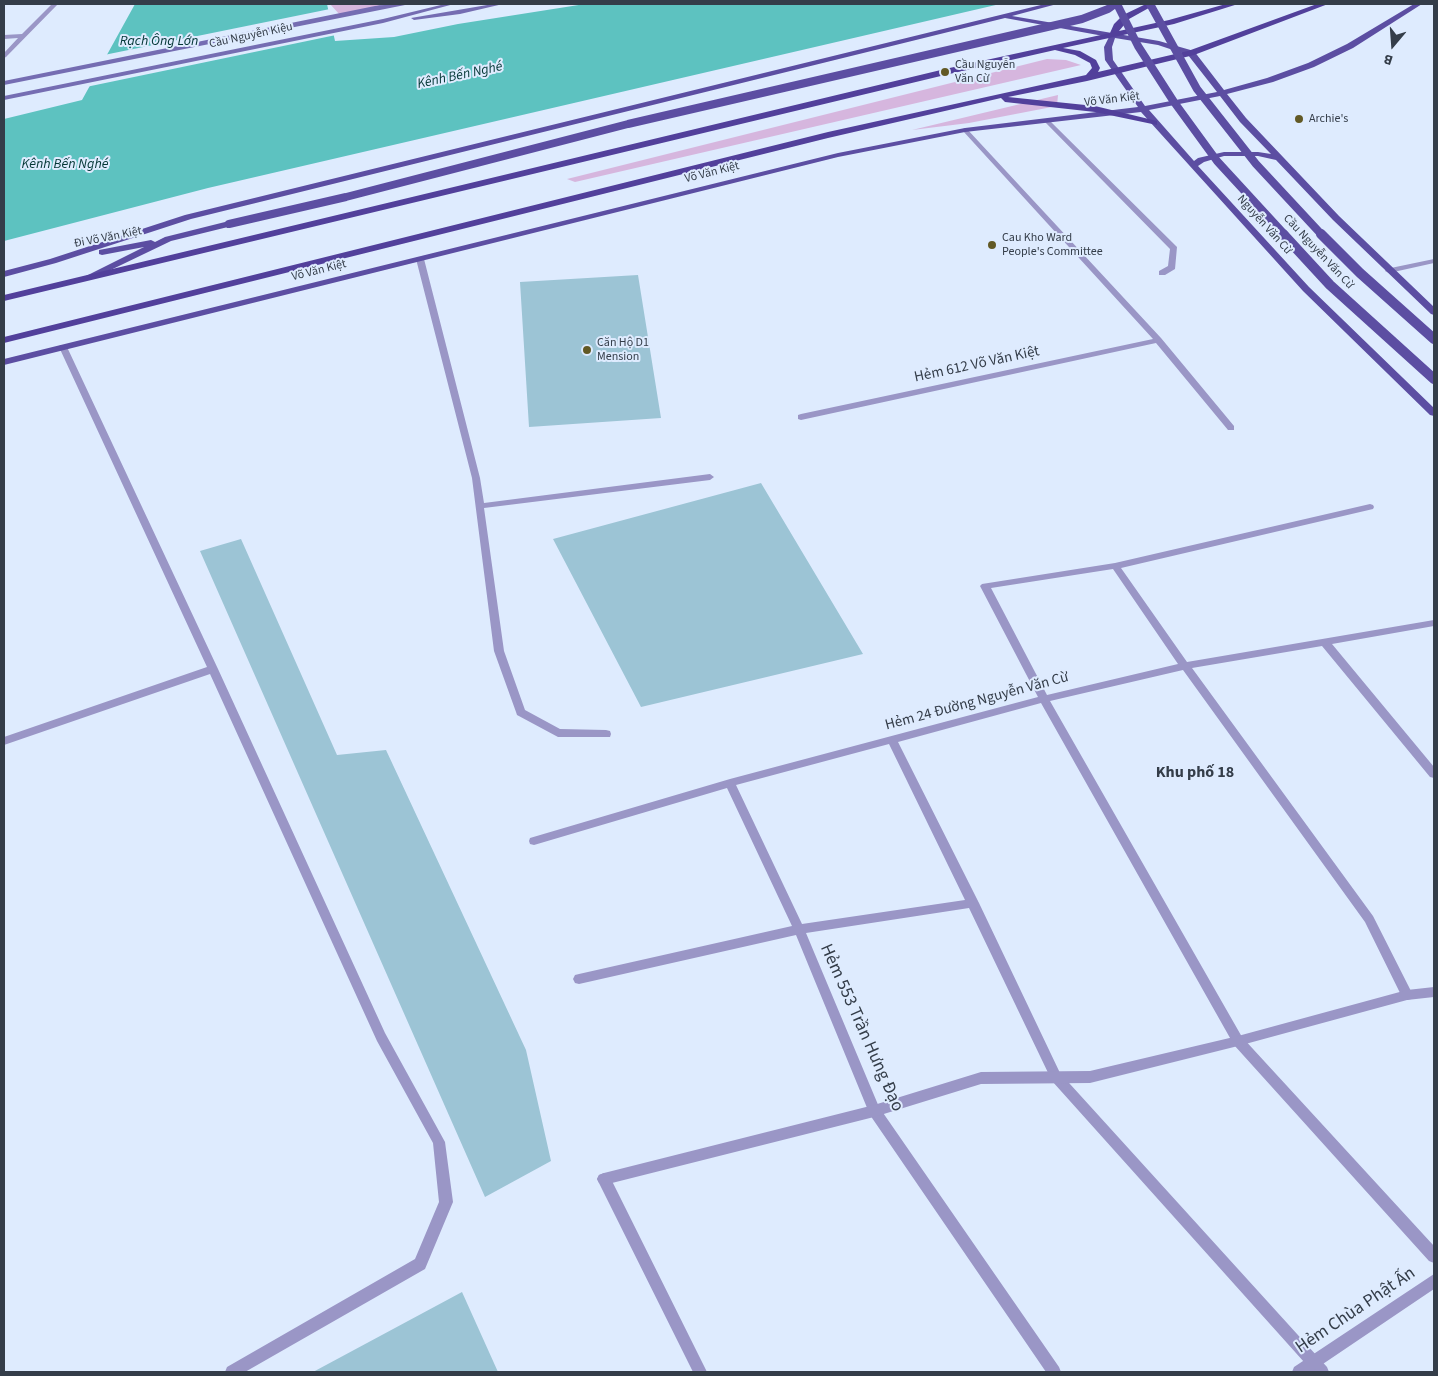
<!DOCTYPE html>
<meta charset="utf-8">
<style>
body{margin:0}
#map{position:relative;width:1438px;height:1376px;overflow:hidden;background:#deebfe;font-family:"Source Sans 3",sans-serif}
canvas{display:block}
.frame{position:absolute;inset:0;border:5px solid #343d49;pointer-events:none}
.north{position:absolute;left:1368px;top:20px;width:50px;height:50px;-webkit-text-stroke:4px #deebfe;paint-order:stroke;rotate:198deg;font-size:14px;font-weight:700;line-height:20px;text-align:center;color:#343d49}
.north::after{content:'';display:block;margin:auto;width:18px;height:22px;background:#343d49;clip-path:polygon(50% 0,100% 100%,50% 72%,0 100%)}
</style>
<div id="map">
<canvas width="1438" height="1376"></canvas>
<div class="frame"></div>
<div class="north">B</div>
</div>
<script>
const g = document.querySelector('canvas').getContext('2d');
g.lineJoin = 'round';
function paint(path, color) { g.fillStyle = color; g.fill(path, 'evenodd'); }
const toPath = rows => new Path2D(rows.map(r => 'M' + r).join(''));
function trace(path, color, width, dash) { g.strokeStyle = color; g.lineWidth = width; g.lineCap = dash ? 'butt' : 'round'; g.setLineDash(dash || []); g.stroke(path); }
function drawText(font, color, halo, rows, align = 'center') {
  g.font = font + ' "Source Sans 3",sans-serif'; g.lineWidth = 4; g.setLineDash([]); g.textBaseline = 'middle'; g.strokeStyle = halo; g.fillStyle = color; for (const [text, x, y, turn = 0] of rows) {
    g.save(); g.translate(x, y); g.rotate((+turn || 0) * Math.PI / 180); g.textAlign = isNaN(turn) ? turn : align; if (halo) g.strokeText(text, 0, 0); g.fillText(text, 0, 0); g.restore();
  }
}
paint(toPath([
 [330,4,387,4,375,8,340,15],
 [1047,59,1066,60,1081,65,575,182,567,179],
 [1058,95,1057,106,969,123,912,130]
]), '#d6b6de');
paint(toPath([
 [135,4,327,4,335,41,394,37,458,24,585,4,1000,4,208,188,4,241,4,119,82,100]
]), '#5dc2c0');
paint(toPath([
 [330,9,336,35,86,87,104,55]
]), '#deebfe');
paint(toPath([
 [638,275,661,418,529,427,520,282],
 [761,483,863,654,641,707,553,539],
 [241,539,337,755,386,750,526,1050,551,1161,485,1197,200,551],
 [462,1292,498,1372,313,1372]
]), '#9cc4d5');
paint(toPath([
 [52,4,58,4,6,57,4,58,4,53,18,38,4,39,4,35,22,34,52,4],
 [382,4,390,4,375,10,372,8,382,4],
 [1044,119,1048,119,1177,247,1175,269,1165,275,1159,275,1159,271,1168,266,1170,249,1044,121,1044,119],
 [965,128,967,129,1161,338,1234,426,1234,430,1228,430,1156,343,801,420,798,419,798,415,801,414,1153,339,963,131,963,129,965,128],
 [417,257,424,259,480,478,484,503,710,474,714,477,710,480,484,508,504,651,525,710,560,729,606,730,610,731,611,734,610,737,558,737,517,715,516,712,494,651,472,478,416,259,417,257],
 [1434,259,1434,263,1389,273,1385,271,1386,269,1434,259],
 [60,345,63,345,67,347,218,669,385,1033,445,1142,453,1202,425,1269,245,1372,225,1372,227,1367,415,1259,439,1202,433,1143,377,1041,210,674,4,745,4,737,207,667,59,347,60,345],
 [1370,504,1373,505,1374,507,1373,509,1121,568,1187,662,1434,620,1434,626,1332,644,1434,767,1434,778,1430,777,1322,646,1192,668,1373,916,1413,995,1411,999,1407,1000,1403,999,1365,922,1183,670,1050,701,1242,1037,1434,1246,1434,1263,1429,1261,1234,1045,1041,703,898,742,979,903,1060,1073,1327,1367,1329,1372,1313,1372,1052,1081,969,908,806,933,879,1107,1059,1367,1061,1372,1046,1372,870,1115,796,935,579,984,575,983,573,979,575,975,579,974,792,926,727,788,534,845,530,844,529,841,530,838,730,779,1038,697,980,586,982,584,1115,563,1370,504],
 [1113,569,1178,664,1047,695,991,588,1113,569],
 [889,744,965,900,802,924,736,785,889,744],
 [604,1173,609,1175,707,1372,693,1372,599,1183,597,1179,599,1175,604,1173]
]), '#9a96c6');
paint(toPath([
 [1434,987,1434,997,1407,1000,1238,1046,1090,1083,981,1084,874,1117,604,1185,599,1183,597,1179,599,1175,604,1173,874,1105,981,1072,1090,1071,1238,1036,1407,990,1434,987],
 [1434,1274,1434,1289,1311,1372,1292,1372,1294,1367,1434,1274]
]), '#9a96c6');
paint(toPath([
 [395,4,410,4,4,85,4,81,375,6,395,4],
 [445,4,454,4,383,23,4,100,4,96,383,19,445,4],
 [493,4,503,4,460,14,414,20,411,18,493,4]
]), '#756db2');
paint(toPath([
 [1045,4,1057,4,1012,16,1159,41,1194,51,1224,90,1267,78,1308,63,1347,44,1414,4,1422,4,1353,48,1314,67,1273,82,1227,94,1246,118,1339,216,1434,307,1434,315,1431,314,1333,220,1276,160,1258,156,1224,156,1204,162,1198,166,1309,287,1434,408,1434,416,1430,415,1303,291,1141,112,965,132,838,157,4,365,4,359,838,153,965,128,1138,107,1105,60,1104,47,1109,37,1005,18,191,219,56,263,4,277,4,271,50,259,185,215,1045,4],
 [1115,38,1158,45,1188,55,1217,92,1145,106,1113,60,1112,47,1115,38],
 [1220,96,1240,122,1271,154,1258,152,1224,152,1198,158,1194,161,1149,110,1220,96],
 [229,221,232,222,232,226,171,241,94,278,91,279,86,276,144,247,102,255,99,254,99,250,151,240,155,242,165,237,229,221]
]), '#5c4ea2');
paint(toPath([
 [1146,4,1156,4,1129,19,1119,31,1169,20,1226,4,1238,4,1174,24,1063,48,1080,51,1096,60,1100,68,1098,72,1188,51,1317,4,1328,4,1194,55,1087,81,1008,97,1095,106,1157,121,1157,125,1095,112,1005,102,1001,98,828,138,4,343,4,337,828,132,1086,75,1092,68,1090,63,1075,55,1055,50,945,75,4,301,4,295,945,69,1110,33,1114,24,1123,15,1146,4]
]), '#52409b');
trace(toPath([
 [1117,4,1138,46,1174,102,1217,161,1285,235],
 [1150,4,1197,89,1256,164,1322,235],
 [229,224,346,197,628,124,1082,19,1108,9,1115,4]
]), '#5c4ea2', 8);
trace(toPath([
 [1283,234,1330,285,1434,379],
 [1321,234,1360,273,1434,339]
]), '#5c4ea2', 10);
for (const [x, y, r, color] of [
 [945,72,5,"#625925"],
 [1299,119,5,"#625925"],
 [992,245,5,"#625925"],
 [587,350,5,"#625925"]
]) { const dot = new Path2D(); dot.arc(x, y, r, 0, 2 * Math.PI); g.fillStyle = color; g.fill(dot); trace(dot, '#deebfe', 2); }
drawText('12px', '#343d49', '#deebfe', [
 ["Cầu Nguyễn Kiệu",251,36,-12],
 ["Võ Văn Kiệt",1112,100,-7],
 ["Võ Văn Kiệt",712,173,-14],
 ["Nguyễn Văn Cừ",1264,225,48],
 ["Đi Võ Văn Kiệt",108,238,-11],
 ["Cầu Nguyễn Văn Cừ",1318,252,47],
 ["Võ Văn Kiệt",319,271,-14]
]);
drawText('12px', '#343d49', '#deebfe', [
 ["Cầu Nguyễn",955,65],
 ["Văn Cừ",955,79],
 ["Archie's",1309,119],
 ["Cau Kho Ward",1002,238],
 ["People's Committee",1002,252],
 ["Căn Hộ D1",597,343],
 ["Mension",597,357]
], 'left');
drawText('italic 14px', '#043736', '#deebfe', [
 ["Rạch Ông Lớn",159,42],
 ["Kênh Bến Nghé",460,76,-12],
 ["Kênh Bến Nghé",65,165]
]);
drawText('15px', '#343d49', '#deebfe', [
 ["Hẻm 612 Võ Văn Kiệt",977,365,-12],
 ["Hẻm 24 Đường Nguyễn Văn Cừ",977,702,-15]
]);
drawText('bold 16px', '#343d49', '#deebfe', [
 ["Khu phố 18",1195,773]
]);
drawText('18px', '#343d49', '#deebfe', [
 ["Hẻm 553 Trần Hưng Đạo",861,1028,66],
 ["Hẻm Chùa Phật Ấn",1356,1311,-34]
]);
</script>
